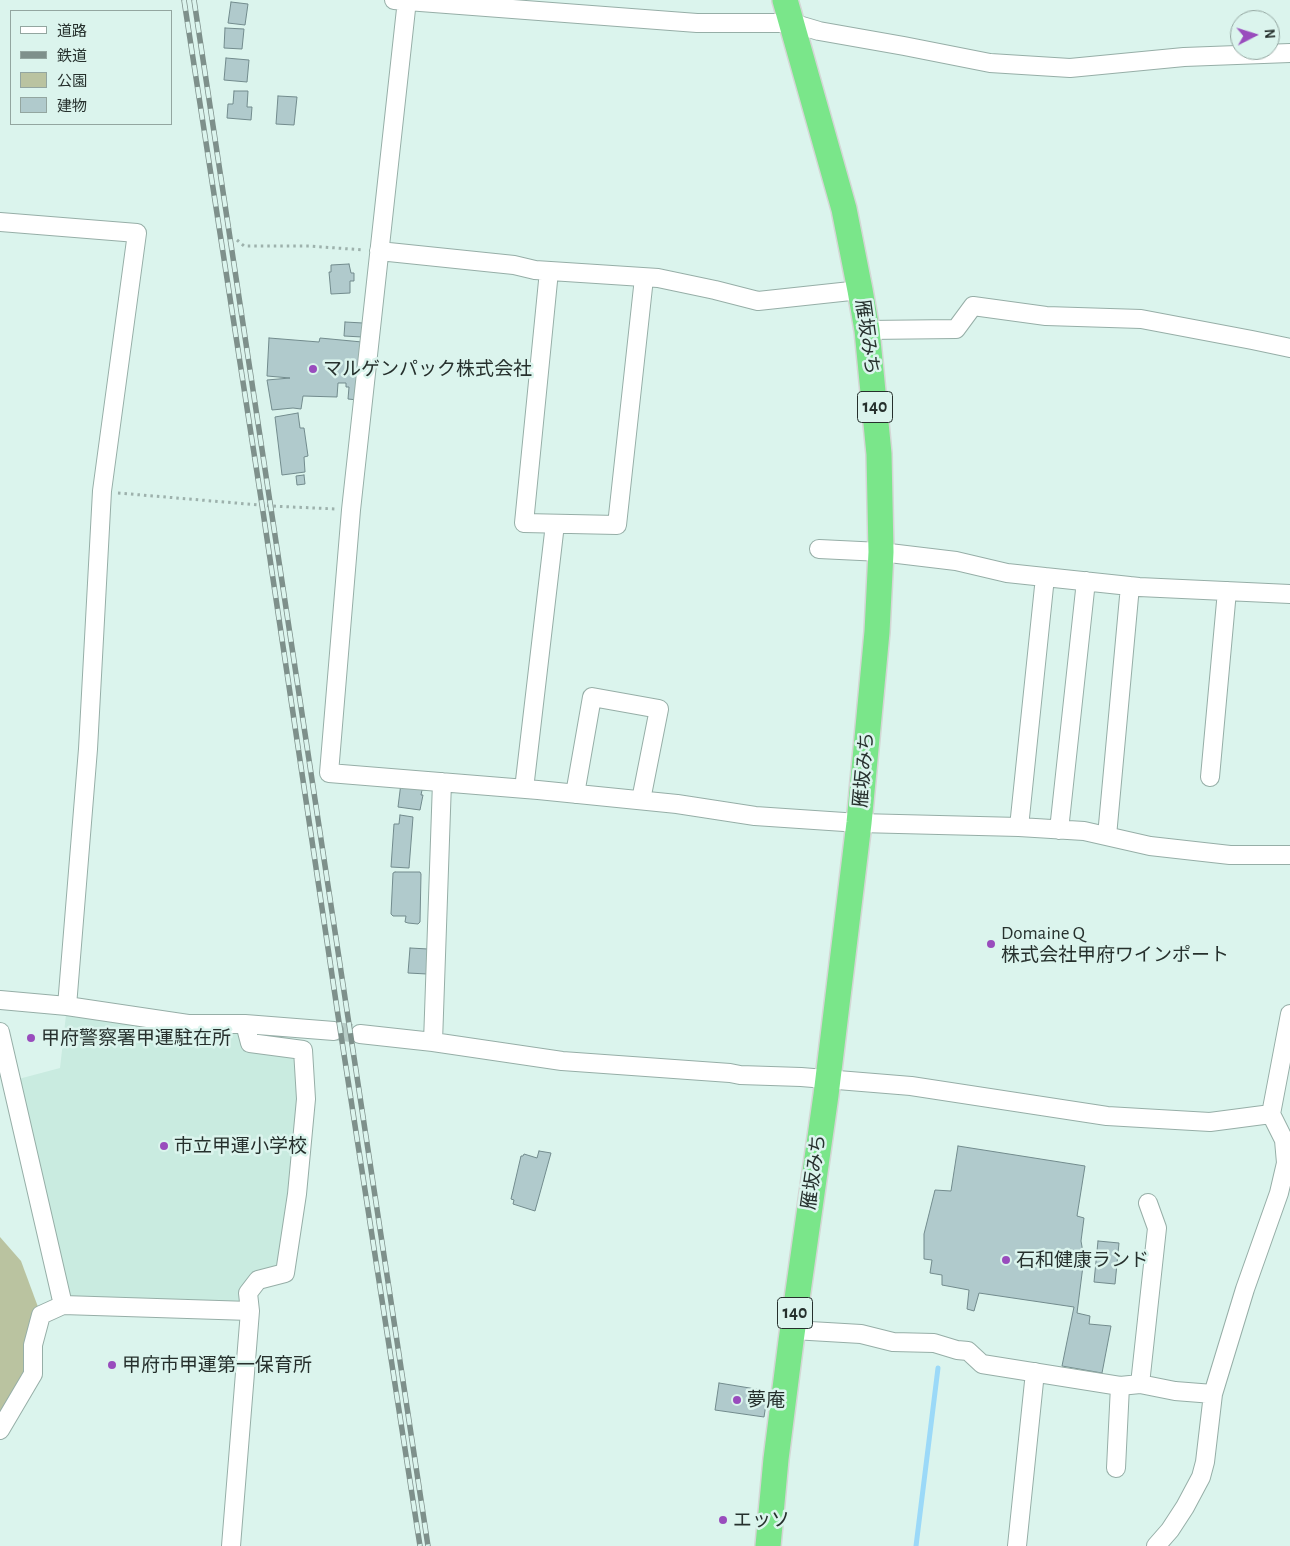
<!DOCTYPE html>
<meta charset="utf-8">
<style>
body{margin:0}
#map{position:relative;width:1290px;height:1546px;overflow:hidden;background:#dbf4ed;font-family:"Alegreya Sans","Noto Sans JP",sans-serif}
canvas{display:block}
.legend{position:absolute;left:10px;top:10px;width:162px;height:115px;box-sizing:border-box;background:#dbf4ed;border:1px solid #93a6a0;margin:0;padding:6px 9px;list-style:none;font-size:15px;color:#26302d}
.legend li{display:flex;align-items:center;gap:10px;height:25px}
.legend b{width:25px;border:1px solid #93a6a0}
.north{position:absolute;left:1230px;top:10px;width:50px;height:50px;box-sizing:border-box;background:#dbf4ed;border:1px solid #93a6a0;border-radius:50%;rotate:85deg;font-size:14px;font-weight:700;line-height:20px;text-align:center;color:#26302d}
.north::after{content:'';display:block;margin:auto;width:18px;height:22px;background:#994cbd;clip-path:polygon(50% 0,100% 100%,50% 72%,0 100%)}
</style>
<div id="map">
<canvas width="1290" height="1546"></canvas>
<ul class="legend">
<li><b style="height:6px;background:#fff"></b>道路</li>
<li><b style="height:6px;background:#7e908b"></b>鉄道</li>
<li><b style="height:14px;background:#bac3a0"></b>公園</li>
<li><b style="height:14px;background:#b0cacc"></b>建物</li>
</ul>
<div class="north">N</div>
</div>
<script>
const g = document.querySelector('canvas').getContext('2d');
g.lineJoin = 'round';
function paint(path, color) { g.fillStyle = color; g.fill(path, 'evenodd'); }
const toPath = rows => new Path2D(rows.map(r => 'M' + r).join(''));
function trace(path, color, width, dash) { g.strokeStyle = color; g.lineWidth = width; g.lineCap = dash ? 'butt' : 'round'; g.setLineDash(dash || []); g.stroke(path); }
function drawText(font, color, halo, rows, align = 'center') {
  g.font = font + ' "Alegreya Sans","Noto Sans JP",sans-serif'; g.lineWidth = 5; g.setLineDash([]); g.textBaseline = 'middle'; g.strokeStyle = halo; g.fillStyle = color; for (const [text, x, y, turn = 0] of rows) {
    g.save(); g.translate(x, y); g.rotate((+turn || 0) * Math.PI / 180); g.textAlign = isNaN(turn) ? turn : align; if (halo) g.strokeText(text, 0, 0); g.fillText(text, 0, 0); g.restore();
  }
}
paint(toPath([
 [67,1006,245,1024,250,1043,303,1050,285,1273,258,1280,250,1311,63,1305,11,1081,60,1068]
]), '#c9ebe0');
paint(toPath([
 [0,1237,21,1261,41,1315,33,1374,0,1430]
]), '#bac3a0');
trace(toPath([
 [916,1546,938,1368]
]), '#9bd9f8', 5);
const building = toPath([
 [231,2,248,4,245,25,228,23,231,2],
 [225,28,244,29,242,49,224,48,225,28],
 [226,58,249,60,247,82,224,80,226,58],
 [234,91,248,91,247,107,252,107,251,120,227,118,228,104,233,104,234,91],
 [278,96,297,97,294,125,276,124,278,96],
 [349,264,351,273,354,273,354,281,350,281,350,293,331,294,329,272,331,272,331,265,349,264],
 [345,322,363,323,362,337,344,336,345,322],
 [269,338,319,342,320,338,362,342,358,400,348,399,349,387,346,387,346,383,338,383,337,397,303,396,301,409,293,408,272,410,267,380,290,378,267,376,269,338],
 [298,413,300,428,304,428,308,456,304,457,305,472,282,475,275,417,298,413],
 [304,475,305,484,297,485,296,476,304,475],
 [401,783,426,786,426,790,422,790,421,795,423,795,420,810,398,807,401,783],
 [400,815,413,817,409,868,391,867,394,824,399,824,400,815],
 [395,872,420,872,421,874,420,922,418,924,408,923,405,922,406,916,393,916,391,914,393,873,395,872],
 [410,948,428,949,427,974,408,973,410,948],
 [958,1146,1085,1166,1077,1216,1084,1218,1081,1241,1084,1258,1077,1313,1090,1316,1089,1324,1111,1326,1102,1373,1062,1366,1074,1307,979,1293,974,1311,967,1309,969,1290,942,1285,942,1275,930,1273,932,1260,924,1259,924,1234,935,1190,951,1191,958,1146],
 [539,1151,551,1153,535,1211,513,1204,514,1200,511,1199,521,1156,523,1156,524,1154,537,1158,539,1151],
 [1098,1241,1119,1243,1115,1284,1094,1282,1098,1241],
 [719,1383,768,1391,764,1417,715,1410,719,1383]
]);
paint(building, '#b0cacc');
trace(building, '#728b8d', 1);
trace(toPath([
 [334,1031,360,1034]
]), '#b7cdc7', 18, [18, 9]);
const minor = toPath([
 [394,0,697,23,792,23,819,31,904,46,990,63,1070,68,1184,57,1290,53],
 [407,0,351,510,329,773,538,790,677,804,755,816,859,823,1019,827,1084,831,1150,846,1230,855,1290,855],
 [0,222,137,233,102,491,88,749,67,1006],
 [379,251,514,265,535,270,658,278,715,290,758,301,860,290],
 [549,271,524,523,617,525,644,278],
 [867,330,956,329,973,306,1046,316,1141,319,1252,340,1290,348],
 [819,549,881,552,956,561,1007,573,1139,587,1290,594],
 [1210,777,1227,591],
 [524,789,555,524],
 [575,794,592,697,659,709,641,800],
 [1019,827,1045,577],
 [1059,830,1086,581],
 [1107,836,1130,586],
 [0,1000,67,1006,188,1024,245,1024,334,1031],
 [245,1024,250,1043,303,1050,306,1099,297,1194,285,1273,258,1280,248,1293,250,1311],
 [0,1032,63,1305,250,1311,231,1546],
 [360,1034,433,1042,562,1061,730,1073,740,1075,801,1077,911,1086,1107,1116,1210,1122,1271,1114],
 [433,1042,442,782],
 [793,1330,861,1334,893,1342,934,1343,957,1350,968,1351,982,1364,1120,1386,1140,1384,1157,1228,1148,1203],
 [1140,1384,1175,1391,1213,1394],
 [0,1430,33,1374,33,1345,41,1315,63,1305],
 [1116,1468,1120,1386],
 [1017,1546,1035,1372],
 [1156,1546,1170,1530,1185,1507,1201,1477,1205,1462,1213,1394,1245,1289,1279,1193,1286,1163,1284,1140,1271,1114,1290,1014]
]);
const highway = toPath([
 [768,1546,776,1459,791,1341,826,1095,859,823,877,632,881,552,879,454,867,330,860,290,844,209,785,0]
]);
trace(minor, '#96aea7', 20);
trace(highway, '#d4d6d5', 28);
trace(toPath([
 [237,240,244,246,309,246,364,250],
 [118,493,271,506,336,509]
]), '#9db1ac', 3, [2.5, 4]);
trace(minor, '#fff', 18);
trace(highway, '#7ae68a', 25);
const rail = toPath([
 [184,0,262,505,339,1022,420,1546],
 [194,0,428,1546]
]);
trace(rail, '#7e908b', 5.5);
trace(rail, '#dbf4ed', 4, [11]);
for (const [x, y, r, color] of [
 [313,369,5,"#994cbd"],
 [991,944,5,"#994cbd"],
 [31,1038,5,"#994cbd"],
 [164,1146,5,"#994cbd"],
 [1006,1260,5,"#994cbd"],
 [112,1365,5,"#994cbd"],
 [737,1400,5,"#994cbd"],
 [723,1520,5,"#994cbd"]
]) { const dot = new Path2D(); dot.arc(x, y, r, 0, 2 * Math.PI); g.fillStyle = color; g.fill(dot); trace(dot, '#dbf4ed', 2); }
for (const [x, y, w] of [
 [875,407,35],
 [795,1313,35]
]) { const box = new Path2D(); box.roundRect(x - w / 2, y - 15.5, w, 31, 4); g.fillStyle = '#dbf4ed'; g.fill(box); trace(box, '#26302d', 1); }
drawText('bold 18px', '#26302d', null, [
 ["140",875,407],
 ["140",795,1313]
]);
drawText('19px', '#26302d', '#dbf4ed', [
 ["雁坂みち",867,337,82],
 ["雁坂みち",864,770,-85],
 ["雁坂みち",814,1172,-82]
]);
drawText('19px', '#26302d', '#dbf4ed', [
 ["マルゲンパック株式会社",323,369],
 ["Domaine Q",1001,933],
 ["株式会社甲府ワインポート",1001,955],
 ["甲府警察署甲運駐在所",41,1038],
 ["市立甲運小学校",174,1146],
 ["石和健康ランド",1016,1260],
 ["甲府市甲運第一保育所",122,1365],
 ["夢庵",747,1400],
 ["エッソ",733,1520]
], 'left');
</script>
